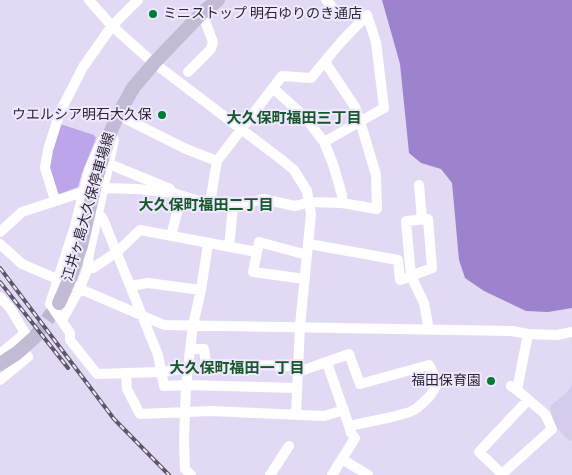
<!DOCTYPE html>
<meta charset="utf-8">
<style>
body{margin:0}
canvas{display:block;background:#e2daf5}
</style>
<canvas width="572" height="475"></canvas>
<script>
const g = document.querySelector('canvas').getContext('2d');
g.lineJoin = 'round';
function paint(path, color) { g.fillStyle = color; g.fill(path, 'evenodd'); }
const toPath = rows => new Path2D(rows.map(r => 'M' + r).join(''));
function trace(path, color, width, dash) { g.strokeStyle = color; g.lineWidth = width; g.lineCap = dash ? 'butt' : 'round'; g.setLineDash(dash || []); g.stroke(path); }
function drawText(font, color, halo, rows, align = 'center') {
  g.font = font + ' Signika,"Noto Sans JP",sans-serif'; g.lineWidth = 4; g.setLineDash([]); g.textBaseline = 'middle'; g.strokeStyle = halo; g.fillStyle = color; for (const [text, x, y, turn = 0] of rows) {
    g.save(); g.translate(x, y); g.rotate((+turn || 0) * Math.PI / 180); g.textAlign = isNaN(turn) ? turn : align; if (halo) g.strokeText(text, 0, 0); g.fillText(text, 0, 0); g.restore();
  }
}
paint(toPath([
 [572,380,572,441,566,438,555,426,550,406,565,394,571,387]
]), '#d5cbec');
paint(toPath([
 [60,124,94,135,96,138,82,173,78,187,59,194,55,192,47,169]
]), '#bca5ea');
paint(toPath([
 [382,0,572,0,572,308,548,312,526,311,484,291,465,278,459,260,452,183,441,169,421,163,409,153,400,64]
]), '#9d83ce');
trace(toPath([
 [35,337,59,303]
]), '#bdb6ce', 14, [14, 7]);
trace(toPath([
 [89,0,112,26,150,60,282,160,294,170,307,191,311,214,300,326,296,414],
 [326,0,334,9],
 [188,72,211,49,213,42,202,13],
 [274,89,305,117,324,142,333,164,342,195,342,203],
 [118,115,186,149,217,161],
 [102,141,89,170,75,226,50,304,70,333,70,340,97,374,160,372,188,368],
 [109,164,170,189],
 [419,185,422,219],
 [104,188,137,189,173,193,199,201,233,207,263,199,295,206,310,202,342,203,377,209,376,175,360,121,355,107,325,62],
 [55,200,45,168,48,150,60,112,83,67,112,26,138,0],
 [210,203,217,161,282,76,311,78,341,42,367,15,376,42,384,108,324,142],
 [98,213,103,219,158,355,164,386,186,385,297,388],
 [0,232,22,212,83,192],
 [171,236,181,197],
 [0,244,22,264,164,325,512,331,528,334,557,335,572,332],
 [309,244,398,260,400,280,407,278,411,276,432,268,428,219,406,221,411,276,424,303,429,330],
 [229,247,233,207],
 [88,267,93,268,117,252,140,230,257,252],
 [305,279,253,272,259,242,307,255],
 [130,286,148,283,201,290],
 [0,297,10,308,25,333,0,354],
 [62,320,80,288,88,267,89,254,114,140],
 [190,349,204,349,206,364,297,366],
 [298,372,349,354,360,384,429,365,436,379,436,386,430,396,417,408,410,412,392,417,349,426,327,363],
 [126,373,127,389,140,414,211,411,324,416,344,410],
 [0,380,28,357,18,343],
 [511,386,517,390,545,414,552,429,502,474,479,452,528,400],
 [517,390,528,334],
 [342,459,368,475],
 [191,475,185,469,184,440,186,385,193,325,201,290,208,244],
 [270,475,289,446],
 [332,475,355,438,351,433,349,426]
]), '#fff', 10);
trace(toPath([
 [59,303,70,278,81,246,97,176,110,133,118,115,133,88,154,63,202,13,218,0],
 [0,364,17,353,35,337]
]), '#c3bbd4', 14);
const rail = toPath([
 [0,268,114,419,169,475],
 [0,282,68,368]
]);
trace(rail, '#5d5867', 4);
trace(rail, '#efe8fe', 2, [5.5]);
for (const [x, y, r, color] of [
 [153,14,5,"#007c34"],
 [162,115,5,"#007c34"],
 [491,381,5,"#007c34"]
]) { const dot = new Path2D(); dot.arc(x, y, r, 0, 2 * Math.PI); g.fillStyle = color; g.fill(dot); trace(dot, '#efe8fe', 2); }
drawText('14px', '#2a2731', '#efe8fe', [
 ["ミニストップ 明石ゆりのき通店",163,14,"left"],
 ["ウエルシア明石大久保",152,115],
 ["福田保育園",481,381]
], 'right');
drawText('14px', '#2a2731', '#efe8fe', [
 ["江井ヶ島大久保停車場線",89,207,-74]
]);
drawText('bold 15px', '#16582a', '#efe8fe', [
 ["大久保町福田三丁目",294,119],
 ["大久保町福田二丁目",206,206],
 ["大久保町福田一丁目",237,369]
]);
</script>
